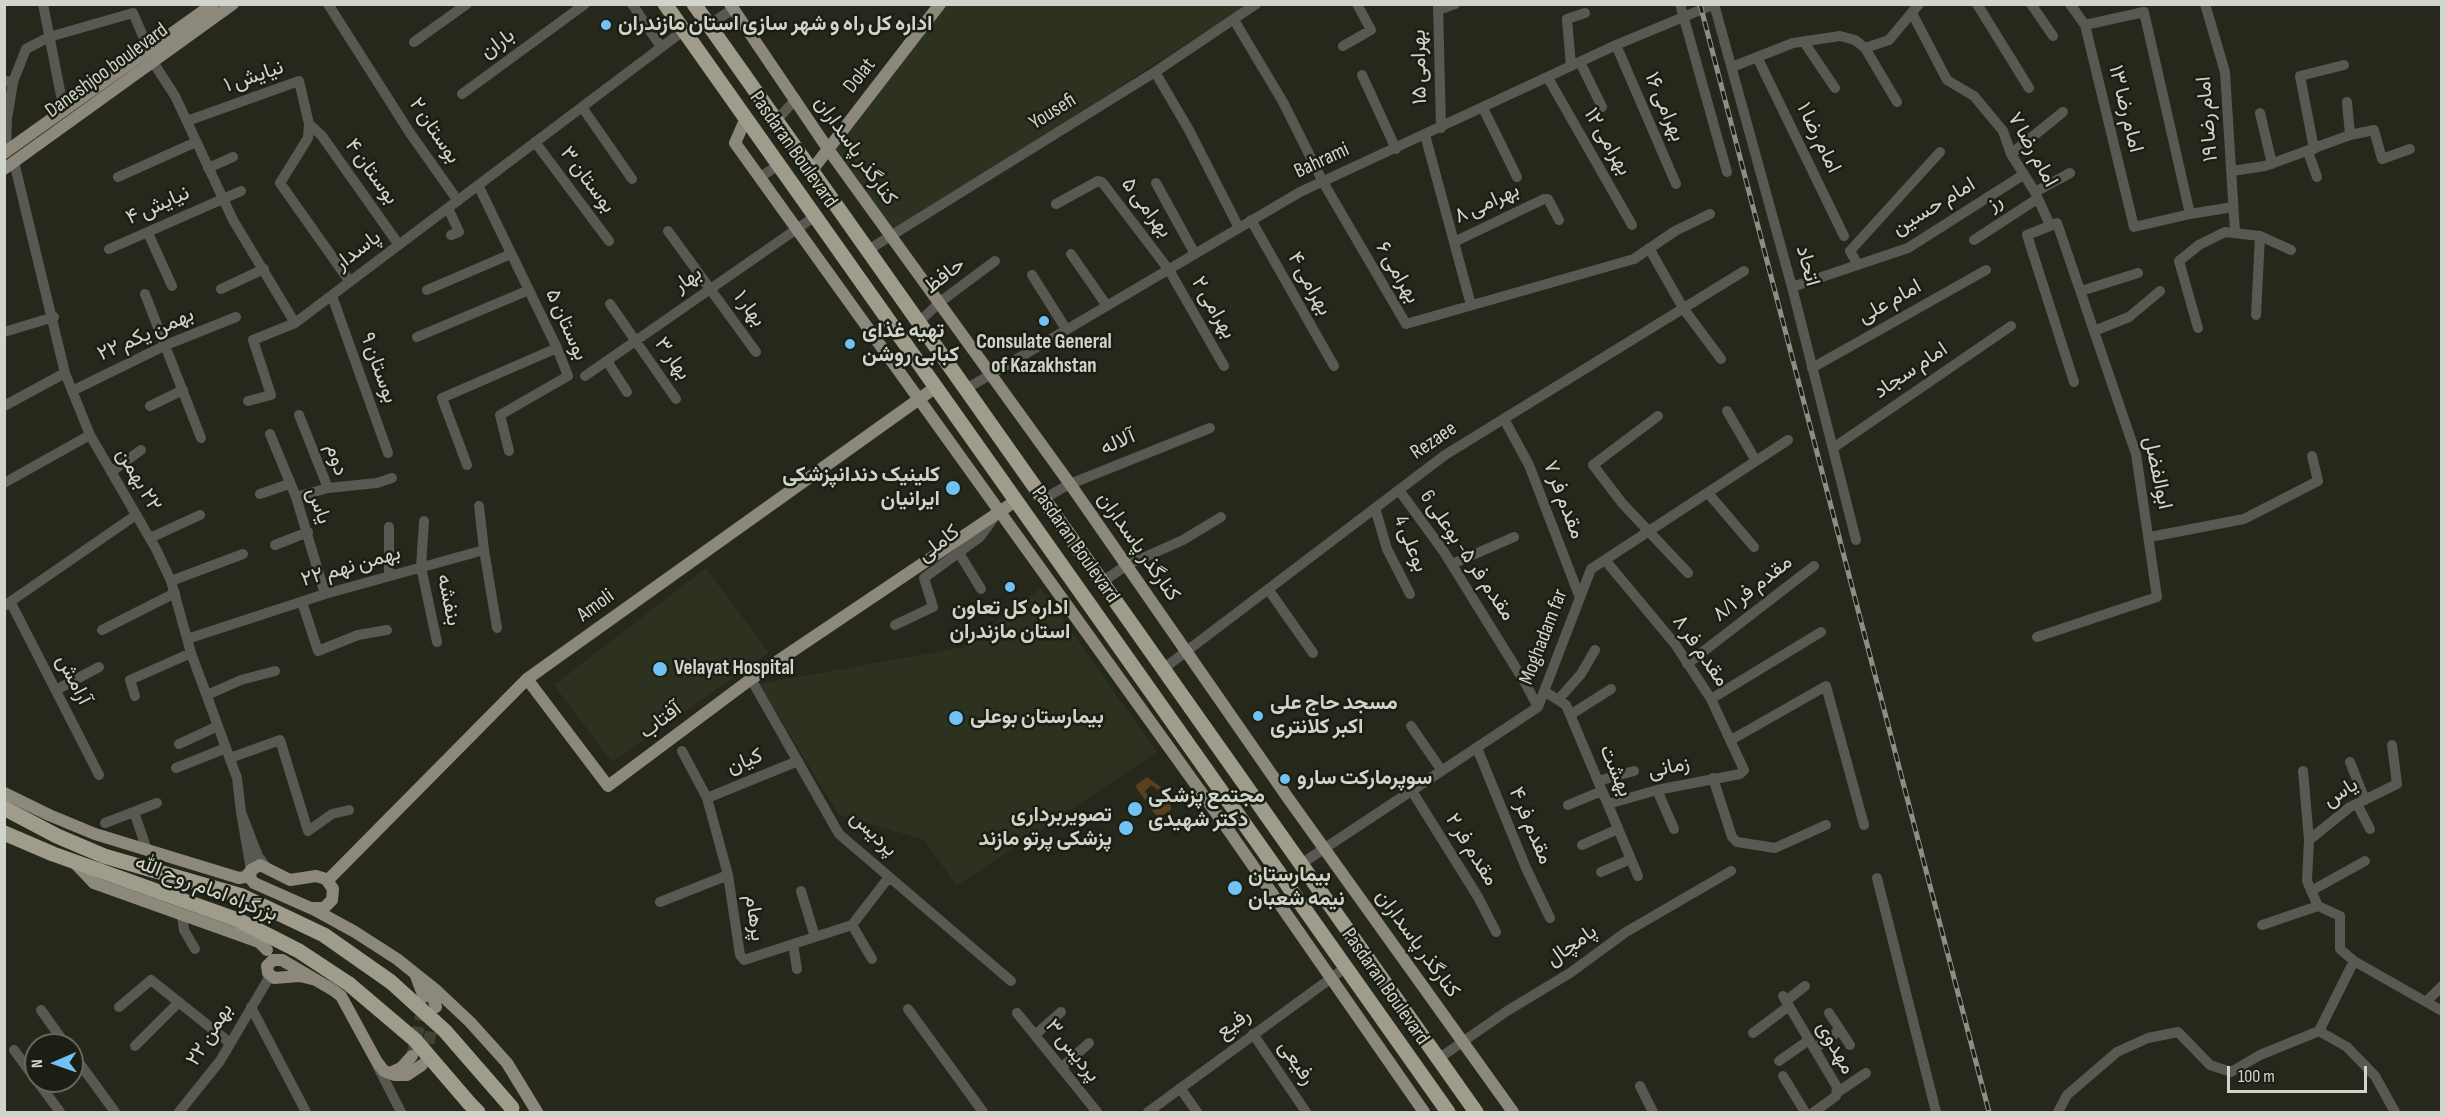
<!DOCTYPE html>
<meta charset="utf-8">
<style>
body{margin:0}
#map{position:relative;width:2446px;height:1117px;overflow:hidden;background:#25281b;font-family:"Sofia Sans Condensed",sans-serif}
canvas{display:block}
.frame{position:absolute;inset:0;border:6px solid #d1d4cb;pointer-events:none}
.north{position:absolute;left:24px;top:1033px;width:60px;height:60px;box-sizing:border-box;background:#1b1e12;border:2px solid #64675c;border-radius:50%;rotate:268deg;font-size:16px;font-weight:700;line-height:24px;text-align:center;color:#d1d4cb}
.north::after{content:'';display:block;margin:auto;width:21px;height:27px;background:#71c1f5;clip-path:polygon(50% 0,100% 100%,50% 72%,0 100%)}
.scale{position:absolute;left:2227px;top:1066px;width:140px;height:27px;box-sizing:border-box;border:3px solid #d1d4cb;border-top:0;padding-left:8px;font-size:18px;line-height:21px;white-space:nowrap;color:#d1d4cb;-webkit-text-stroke:4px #1b1e12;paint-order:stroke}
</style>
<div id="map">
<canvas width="2446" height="1117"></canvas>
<div class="frame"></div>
<div class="north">N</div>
<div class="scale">100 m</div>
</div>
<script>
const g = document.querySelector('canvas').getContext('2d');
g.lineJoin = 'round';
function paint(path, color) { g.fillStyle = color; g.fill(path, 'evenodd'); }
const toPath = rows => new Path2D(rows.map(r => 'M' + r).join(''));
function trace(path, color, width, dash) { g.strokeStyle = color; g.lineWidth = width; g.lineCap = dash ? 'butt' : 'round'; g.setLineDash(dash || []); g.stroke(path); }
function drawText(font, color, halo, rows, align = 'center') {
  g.font = font + ' "Sofia Sans Condensed",Vazirmatn,sans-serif'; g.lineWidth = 5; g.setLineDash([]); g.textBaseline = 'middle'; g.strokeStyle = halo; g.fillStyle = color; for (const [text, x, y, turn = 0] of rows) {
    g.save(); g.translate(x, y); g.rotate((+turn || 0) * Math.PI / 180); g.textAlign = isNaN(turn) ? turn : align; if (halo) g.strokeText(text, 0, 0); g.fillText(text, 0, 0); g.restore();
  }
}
paint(toPath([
 [936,5,1246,5,891,235,828,149],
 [706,568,769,653,612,762,554,685],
 [1041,588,1157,752,957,886,924,840,839,815,759,684,963,647]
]), '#2d311f');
paint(toPath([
 [1147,777,1161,787,1158,790,1151,785,1145,791,1149,797,1145,800,1135,786],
 [1166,792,1170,798,1171,810,1158,818,1148,805,1152,802,1157,808,1165,803,1162,795]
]), '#594020');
trace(toPath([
 [412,1056,424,1004],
 [425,1061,436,1007]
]), '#3f4235', 12, [12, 6]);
trace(toPath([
 [43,4,64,111],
 [328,4,410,133,458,201],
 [632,4,661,47],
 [1438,4,1441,128],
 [1680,4,1727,172],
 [1714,4,1792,287,1856,540],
 [1977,4,2029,88],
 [2031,4,2053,36],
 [2070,4,2085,25,2134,227,2190,214,2144,12,2085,25],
 [2205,4,2225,72,2235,232],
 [1438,10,1455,4],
 [1912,13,1947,80,1974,96,2003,131,2011,154,2035,192,2050,225],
 [1234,20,1283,102,1323,182,1406,324,1634,259,1675,231,1710,214],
 [709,25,733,9],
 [414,42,467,4],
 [1804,42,1835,88],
 [1616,45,1676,184],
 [1343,46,1371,30,1357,4],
 [1865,48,1897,102],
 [1757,57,1844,236],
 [153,62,175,96,233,220,295,323],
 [1580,62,1602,107],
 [1571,66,1567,19,1585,13],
 [1732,67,1793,43,1840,36,1855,40,1865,48,1889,40,1919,4],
 [1155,72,1189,130,1239,228],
 [1362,75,1396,149],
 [1548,78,1632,225],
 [4,81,13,82,26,49,49,37,133,13,149,50],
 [462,94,585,4],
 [2347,102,2350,135],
 [582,107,632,179],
 [1483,108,1517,177],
 [2260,113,2272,164],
 [187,121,299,81,309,124,308,138,280,183,350,282],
 [776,121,795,100],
 [309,124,322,136,399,245],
 [1425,135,1471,305],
 [535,142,609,241],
 [2314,149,2300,76,2344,65],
 [6,152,7,119,13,82],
 [2308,152,2317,177],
 [2011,154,2063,112],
 [14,162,65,373,90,435,156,549,171,581,191,653,237,778,241,812],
 [208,168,233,157],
 [2232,171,2265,166,2350,135,2374,130,2382,159,2410,149],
 [118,177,196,142],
 [759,178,777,166],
 [1156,183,1195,254],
 [478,185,557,348,568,376,500,415,509,451],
 [2035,192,2070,173],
 [1056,204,1098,181,1102,182,1169,270,1224,366],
 [448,208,459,232,451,235],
 [2190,214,2233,207],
 [1251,220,1334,366],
 [668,231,756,352],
 [148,233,172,286],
 [2260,236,2291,250],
 [1974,240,2037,199],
 [1454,242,1544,199,1548,199,1559,220],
 [1649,248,1683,308,1721,359],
 [109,249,241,191],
 [868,250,1155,72,1256,4],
 [1071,254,1107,306],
 [1858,265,1850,251,1940,152],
 [1032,275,1066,329],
 [1792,287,1908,248,2023,175],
 [221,289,264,269],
 [427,290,511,254],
 [2081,291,2138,273],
 [145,294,201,438],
 [332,296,388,453],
 [610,304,676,399],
 [919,322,940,302,995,261],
 [2198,328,2179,261,2199,245,2225,232,2260,236,2256,315],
 [2094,331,2129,317,2160,291],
 [4,332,54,317],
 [417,337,529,290],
 [607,361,627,392],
 [1812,368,1986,270],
 [585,376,814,217],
 [966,389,1300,192,1616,45,1715,4],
 [72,391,166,345,236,317],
 [248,401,271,395,253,340,295,323,683,31],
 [4,406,65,373],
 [150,406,183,390],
 [1727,411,1756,461],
 [1658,416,1593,465,1622,503,1688,573],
 [1504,419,1529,465,1580,598],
 [270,434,296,497,325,594],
 [1833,448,2011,326],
 [467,465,442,398,557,348],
 [111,472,141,450],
 [4,483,90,435],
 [328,488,377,483,392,478],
 [1399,490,1444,552,1524,681,1538,707],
 [1708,493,1754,547],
 [260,494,289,484],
 [296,497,328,488,299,415],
 [1043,499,1070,484,1210,428],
 [1375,508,1387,549,1410,594],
 [424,521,421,567,437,642],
 [2150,537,2244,519,2318,481,2312,456],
 [150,538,200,515],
 [275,545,308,532],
 [484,550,497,628],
 [959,553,981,589],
 [1605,560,1675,644,1711,699,1744,770,1740,774,1657,790,1608,804],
 [1452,564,1514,537],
 [389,576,389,527],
 [171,581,243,554],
 [1102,582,1127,565,1183,540,1221,517],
 [1268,589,1313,653],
 [302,602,318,651,358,635,387,630],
 [11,603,99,775],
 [4,606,136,515],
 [895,625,933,607,924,578,980,537,995,516],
 [102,630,175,593],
 [2037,637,2157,597,2136,454,2057,223,2027,235,2074,382],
 [187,639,325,594,484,550,479,506],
 [1687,664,1814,566],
 [1163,669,1445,455,1744,271],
 [751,679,839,834,1011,981],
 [56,690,99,667],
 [1544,691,1566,705,1638,876],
 [207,695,241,680,275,671],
 [135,696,130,680,191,653],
 [1711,699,1821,632],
 [1558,700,1581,674,1595,650],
 [1570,715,1611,689],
 [1411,726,1442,771],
 [1731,740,1826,686,1864,825],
 [179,744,218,726],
 [1477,748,1526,868,1550,918],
 [682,751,707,798,728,875,740,955,744,960,852,925,889,877],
 [230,758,280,740,308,831,332,814,349,810],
 [2350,762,2365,800],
 [176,768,226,748],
 [2303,771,2309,840,2307,881,2318,906,2340,916,2340,949,2354,961,2442,1011],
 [1713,778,1732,837,1737,842,1775,848,1826,825],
 [1598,781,1634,771],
 [1657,790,1674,829],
 [1412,791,1478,897,1496,932],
 [707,798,798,761],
 [2357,804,2370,829],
 [1568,805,1602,791],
 [134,812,147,850],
 [105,823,157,803],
 [2309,840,2350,807,2397,784,2392,745],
 [1582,845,1618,829],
 [1301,864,1538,707,1591,569,1788,440],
 [251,870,241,812,258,856,266,867],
 [1601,872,1631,859],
 [1877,878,1936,1112],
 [801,891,815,937],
 [2311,891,2365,861],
 [660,902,728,875],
 [182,915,184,930,195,949],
 [852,925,872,959],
 [2262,925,2318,906],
 [793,944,797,969],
 [1783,996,1837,1087,1836,1096,1814,1112],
 [1786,1001,1805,986],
 [2426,1002,2442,986],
 [119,1007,151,980,230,1043],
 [251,1007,306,1112],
 [908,1009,983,1112],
 [41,1010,66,1045],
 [1017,1013,1097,1112],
 [1829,1013,1850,1045],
 [2319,1031,2347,1047,2375,1076,2395,1112],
 [1753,1033,1789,1006],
 [1253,1034,1306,1112],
 [1035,1035,1061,1012],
 [135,1046,179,1002],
 [1814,1049,1840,1030],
 [14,1050,36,1080],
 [72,1053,115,1112],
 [1438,1059,1507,1011,1570,973,1626,932,1731,871],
 [1779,1061,1809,1040],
 [378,1067,401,1112],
 [1061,1068,1089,1043],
 [1783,1076,1805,1112],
 [37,1081,60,1112],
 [1640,1086,1653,1112],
 [1180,1088,1197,1112],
 [1838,1092,1866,1073],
 [179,1112,220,1061,270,976],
 [1148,1112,1345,968],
 [2058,1112,2067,1095,2117,1052,2148,1038,2178,1032,2210,1065,2231,1072,2260,1055,2319,1031,2354,961]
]), '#5a5852', 10);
trace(toPath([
 [730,4,828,149,1070,484,1288,798,1513,1112],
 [746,118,735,143,1224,824,1424,1112],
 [4,153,213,4],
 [4,169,233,4],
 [812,170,940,4],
 [527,679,608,786,751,679,1017,500],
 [4,793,49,815,95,834,239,878,245,877,250,872],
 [74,862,94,883,259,942,267,950],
 [328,880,527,679,936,387],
 [311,908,324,908,332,900,333,889,326,879,316,876,290,880,260,865,251,870,250,878,254,883,315,910,355,932,397,959,437,991,470,1022,507,1063,537,1112],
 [416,976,424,997],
 [316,980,300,976,274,978,268,973,267,966,273,960,282,960,333,990,341,996,377,1062,384,1071,395,1075,407,1075,422,1065],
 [429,986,436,1007],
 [390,1073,401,1068,412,1056]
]), '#8c897c', 12);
trace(toPath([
 [665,4,1448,1112],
 [694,4,1476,1112],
 [4,808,57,836,104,856,242,896],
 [4,833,53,854,238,920,299,951,349,984],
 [469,1103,478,1112]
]), '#a09c8c', 15);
const rail = toPath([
 [1700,4,1989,1112]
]);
trace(rail, '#8c8f85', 5);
trace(rail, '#1b1e12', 3, [9]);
trace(toPath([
 [242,896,324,935,391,982,445,1031,512,1108],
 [349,984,415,1040,469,1103]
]), '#a09c8c', 15);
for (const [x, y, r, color] of [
 [606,25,6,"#71c1f5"],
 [1044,321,6,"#71c1f5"],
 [850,344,6,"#71c1f5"],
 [953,488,8,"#71c1f5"],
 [1010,587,6,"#71c1f5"],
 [660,669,8,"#71c1f5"],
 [1258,716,6,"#71c1f5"],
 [956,718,8,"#71c1f5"],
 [1285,779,6,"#71c1f5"],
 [1135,809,8,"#71c1f5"],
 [1126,828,8,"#71c1f5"],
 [1235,888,8,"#71c1f5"]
]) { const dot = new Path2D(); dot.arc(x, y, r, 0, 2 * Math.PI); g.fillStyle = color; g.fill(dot); trace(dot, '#1b1e12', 2); }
drawText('bold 21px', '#d1d4cb', '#1b1e12', [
 ["اداره کل راه و شهر سازی استان مازندران",618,25],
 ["تهیه غذای",862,332],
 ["کبابی روشن",862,356],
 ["Consulate General",1044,343,"center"],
 ["of Kazakhstan",1044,367,"center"],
 ["کلینیک دندانپزشکی",940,476,"right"],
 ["ایرانیان",940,500,"right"],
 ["اداره کل تعاون",1010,609,"center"],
 ["استان مازندران",1010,633,"center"],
 ["Velayat Hospital",674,669],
 ["مسجد حاج علی",1270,704],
 ["اکبر کلانتری",1270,728],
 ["بیمارستان بوعلی",970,718],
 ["سوپرمارکت سارو",1297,779],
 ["مجتمع پزشکی",1148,797],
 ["دکتر شهیدی",1148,821],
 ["تصویربرداری",1112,816,"right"],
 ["پزشکی پرتو مازند",1112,840,"right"],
 ["بیمارستان",1248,876],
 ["نیمه شعبان",1248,900]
], 'left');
drawText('21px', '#d1d4cb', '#1b1e12', [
 ["باران",498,44,-36],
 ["بهرامی ۱۵",1420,67,-91],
 ["Daneshjoo boulevard",107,71,-36],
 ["Dolat",860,76,-52],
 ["نیایش ۱",254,77,-19],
 ["بهرامی ۱۶",1664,107,67],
 ["امام رضا ۱۳",2125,109,76],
 ["Yousefi",1053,112,-32],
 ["امام رضا ۱۹",2208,119,-95],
 ["بوستان ۲",434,131,56],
 ["امام رضا ۱",1818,138,64],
 ["بهرامی ۱۲",1607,142,60],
 ["Pasdaran Boulevard",793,150,55],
 ["امام رضا ۷",2032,150,61],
 ["کنارگذر پاسداران",855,151,55],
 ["Bahrami",1322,161,-25],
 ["بوستان ۴",371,172,54],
 ["بوستان ۳",587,180,53],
 ["رز",1995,203,-33],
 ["بهرامی ۸",1487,204,-25],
 ["نیایش ۴",158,206,-24],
 ["امام حسین",1934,207,-31],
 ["بهرامی ۵",1146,208,53],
 ["پاسدار",358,251,-37],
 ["اتحاد",1807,266,75],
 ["بهرامی ۶",1397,273,60],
 ["حافظ",945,276,-38],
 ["بهار",688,280,-35],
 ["بهرامی ۴",1309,284,61],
 ["امام علی",1890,302,-29],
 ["بهرامی ۲",1213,308,60],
 ["بهار ۱",749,309,54],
 ["بوستان ۵",566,325,66],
 ["۲۲ بهمن یکم",146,335,-24],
 ["بهار ۳",672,359,55],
 ["بوستان ۹",378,368,70],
 ["امام سجاد",1911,371,-34],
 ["Rezaee",1434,441,-34],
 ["آلاله",1118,443,-23],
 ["دوم",336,460,73],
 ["ابوالفضل",2157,473,78],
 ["٢٢ بهمن",138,480,60],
 ["مقدم فر ۷",1563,500,69],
 ["یاس",318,506,70],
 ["کاملی",939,544,-37],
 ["بوعلی 4",1410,544,68],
 ["Pasdaran Boulevard",1075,545,55],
 ["کنارگذر پاسداران",1138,547,55],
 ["مقدم فر ۵- بوعلی 6",1467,556,56],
 ["۲۲ بهمن نهم",351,567,-16],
 ["مقدم فر ۸/۱",1753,589,-38],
 ["بنفشه",448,600,78],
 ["Amoli",596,606,-36],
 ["Moghadam far",1544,637,-69],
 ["مقدم فر ۸",1700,651,55],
 ["آرامش",73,680,63],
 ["آفتاب",661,721,-37],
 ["کیان",745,762,-22],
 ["زمانی",1669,768,-12],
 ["بهشت",1615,771,67],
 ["یاس",2341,793,-32],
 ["مقدم فر ۴",1530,826,67],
 ["پردیس",873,834,44],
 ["مقدم فر ۲",1471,850,58],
 ["بزرگراه امام روح الله",206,889,21],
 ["پرهام",754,918,82],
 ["کنارگذر پاسداران",1417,944,54],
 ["پامچال",1572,946,-35],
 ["Pasdaran Boulevard",1385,987,55],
 ["رفیع",1234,1024,-36],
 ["۲۲ بهمن",210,1035,-58],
 ["مهدوی",1835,1048,61],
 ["پردیس ۳",1072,1051,51],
 ["رفیعی",1296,1063,56]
]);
</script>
